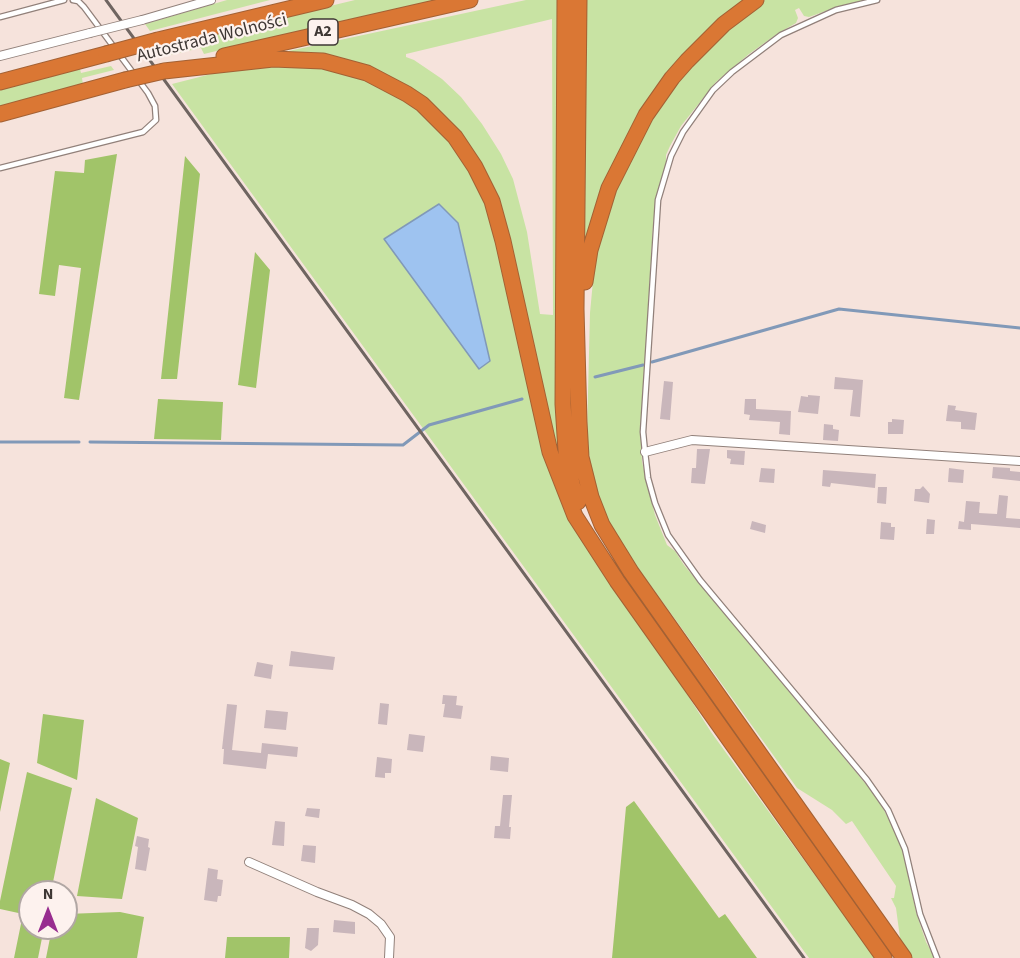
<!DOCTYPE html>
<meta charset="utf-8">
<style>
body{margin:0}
#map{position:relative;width:1020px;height:958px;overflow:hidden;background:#f6e3dc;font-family:"Source Sans 3",sans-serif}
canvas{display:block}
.north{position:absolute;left:18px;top:880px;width:60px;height:60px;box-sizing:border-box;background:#fdf2ee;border:2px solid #b1a7a4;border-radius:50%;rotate:0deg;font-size:16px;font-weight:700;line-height:24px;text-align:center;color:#3e3734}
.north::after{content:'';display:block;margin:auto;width:21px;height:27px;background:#982d8f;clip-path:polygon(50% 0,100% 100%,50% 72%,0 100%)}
</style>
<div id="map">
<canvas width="1020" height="958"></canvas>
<div class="north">N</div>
</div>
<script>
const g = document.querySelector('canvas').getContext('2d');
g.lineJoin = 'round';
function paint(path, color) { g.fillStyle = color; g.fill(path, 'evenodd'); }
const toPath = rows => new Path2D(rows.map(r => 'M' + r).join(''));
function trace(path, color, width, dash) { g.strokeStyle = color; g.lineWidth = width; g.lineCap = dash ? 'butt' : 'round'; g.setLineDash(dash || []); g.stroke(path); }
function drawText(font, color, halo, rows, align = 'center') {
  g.font = font + ' "Source Sans 3",sans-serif'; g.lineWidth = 4.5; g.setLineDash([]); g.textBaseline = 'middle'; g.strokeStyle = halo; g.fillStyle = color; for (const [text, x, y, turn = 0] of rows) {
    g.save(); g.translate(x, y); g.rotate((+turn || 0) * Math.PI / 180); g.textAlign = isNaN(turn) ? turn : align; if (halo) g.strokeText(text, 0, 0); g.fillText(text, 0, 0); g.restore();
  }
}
paint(toPath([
 [227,0,270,0,150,31,145,24],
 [355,0,439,0,327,24,204,54,201,48,169,55,166,52,199,45,197,38],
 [526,0,560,0,563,479,501,210,413,90,284,52],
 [552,19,553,315,540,314,527,232,513,179,501,154,482,124,461,97,442,79,414,60,406,57,406,54],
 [583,0,748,0,662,83,584,261],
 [765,0,868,0,837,7,809,17,804,16,799,8,795,10,798,18,796,23,777,34,749,54,716,82,681,126,670,146,666,155,666,163,657,196,653,225,641,439,642,462,655,515,667,545,675,551,684,565,870,789,884,810,902,847,916,912,926,942,935,958,912,958,900,938,896,908,891,898,894,898,896,886,852,821,846,824,832,810,797,788,633,561,608,522,596,490,590,462,587,433,590,313,594,270,599,240,612,198,646,128,687,68,746,13],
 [287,64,334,69,383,86,411,103,454,144,480,189,491,218,542,444,661,653,711,732,875,958,809,958,172,84,223,71],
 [111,66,114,70,82,78,83,85,0,107,0,89,80,69,81,73]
]), '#c8e3a3');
paint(toPath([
 [117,154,79,400,64,398,81,268,59,265,55,296,39,294,55,171,84,173,85,160],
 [185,156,200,174,177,379,161,379],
 [255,252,270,270,256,388,238,385],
 [158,399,223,402,221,440,154,439],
 [43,714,84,720,77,780,37,763],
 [0,759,10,763,0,812],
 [27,772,72,788,51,892,30,892,30,928,44,928,38,958,14,958,23,914,0,909,0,901],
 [96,798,138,818,122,899,77,896],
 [634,801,719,918,725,914,757,958,612,958,626,807],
 [120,912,144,917,137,958,46,958,52,928,66,928,66,914],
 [227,937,290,937,289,958,225,958]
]), '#a1c469');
const water = toPath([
 [439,204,458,223,490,361,479,369,384,239,439,204]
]);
paint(water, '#9ec3f0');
trace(water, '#8199b8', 1.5);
trace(toPath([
 [652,362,839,309,1020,328],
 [595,377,643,365],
 [0,442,79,442],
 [90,442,403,445,429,425,522,399]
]), '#8199b8', 3);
paint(toPath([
 [835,377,863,380,860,417,850,416,853,390,834,389],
 [664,381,673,382,670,420,660,419],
 [808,395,820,396,818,414,798,412,801,396,808,397],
 [745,399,756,399,756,409,791,411,790,435,779,434,780,422,749,420,750,415,744,414],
 [948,405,956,406,955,410,977,413,975,430,961,429,961,422,946,421],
 [892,419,904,420,903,434,888,434,888,422,892,422],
 [824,424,833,425,833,429,839,430,838,441,823,440],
 [697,449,710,449,705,484,691,483,692,468,696,468],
 [727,450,745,451,744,465,730,464,731,459,727,458],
 [993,467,1010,468,1010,471,1020,472,1020,481,992,478],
 [761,468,775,469,774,483,759,482],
 [949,468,964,470,963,483,948,482],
 [823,470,876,474,875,488,831,483,830,487,822,486],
 [923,486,930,494,929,503,914,501,915,489,920,489],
 [878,487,887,487,886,504,877,503],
 [999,495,1008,496,1006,518,1020,519,1020,528,971,524,971,530,958,529,959,521,964,522,966,501,980,502,979,513,997,514],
 [927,519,935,520,934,534,926,534],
 [752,521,766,525,765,533,750,529],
 [881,522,891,523,891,527,895,527,894,540,880,539],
 [291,651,335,657,333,670,289,666],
 [257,662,273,665,271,679,254,676],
 [443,695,457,696,456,705,463,706,461,719,443,717,445,704,442,704],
 [380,703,389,704,387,725,378,724],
 [227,704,237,705,232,750,261,753,262,743,298,747,297,757,268,754,266,769,223,764,224,749,222,749],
 [266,710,288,712,286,730,264,728],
 [409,734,425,736,423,752,407,750],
 [491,756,509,758,508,772,490,770],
 [377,757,392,759,391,773,385,773,385,778,375,777],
 [503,795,512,795,509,827,511,827,510,839,494,838,495,826,500,826],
 [307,808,320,809,319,818,305,816],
 [275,821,285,822,284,846,272,845],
 [137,836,149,839,148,847,150,848,146,871,135,869,138,847,135,846],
 [303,845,316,846,315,863,301,861],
 [208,868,218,870,217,879,223,880,221,896,218,896,217,902,204,900],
 [334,920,355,922,355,934,333,932],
 [307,928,319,928,318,945,311,951,305,948]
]), '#c9b6bb');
const service = toPath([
 [877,0,836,10,781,35,732,72,713,90,683,132,671,156,658,200,643,432,645,452,648,478,655,503,668,535,700,580,867,780,888,810,905,849,920,914,937,958],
 [0,17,64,0],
 [0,168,143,132,156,120,155,106,148,93,84,7,78,1,73,0]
]);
const minor = toPath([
 [142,20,211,0],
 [0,56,90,33],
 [645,452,692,440,1020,461],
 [249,862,317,892,352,905,369,914,381,924,390,937,389,958]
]);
const motorway = toPath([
 [565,0,563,404,566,451,572,484,578,502],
 [579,0,576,309,579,422,581,457,591,497,602,525,631,572,904,958],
 [158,40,326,0],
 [224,56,470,0],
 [164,71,273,59,323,61,367,73,407,94,422,104,455,137,475,167,492,201,503,241,550,452,575,516,617,581,884,958],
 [0,82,106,54],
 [0,114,125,80],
 [585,282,590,250,609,188,646,115,672,78,687,61,724,24,756,0]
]);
trace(service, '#91807a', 7);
trace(minor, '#91807a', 10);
trace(motorway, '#a36134', 17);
trace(service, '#fff', 4.5);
trace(minor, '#fff', 8);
trace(motorway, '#da7734', 15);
trace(toPath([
 [106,0,804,958]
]), '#6f6561', 3);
const minorBridge = toPath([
 [90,33,142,20]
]);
const motorwayBridge = toPath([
 [106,54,158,40],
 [125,80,164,71]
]);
trace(minorBridge, '#91807a', 10, []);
trace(motorwayBridge, '#a36134', 17, []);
trace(minorBridge, '#fff', 8);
trace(motorwayBridge, '#da7734', 15);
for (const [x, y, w] of [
 [323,32,30]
]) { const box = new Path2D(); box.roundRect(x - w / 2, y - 13, w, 26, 4.5); g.fillStyle = '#fdf2ee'; g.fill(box); trace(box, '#3e3734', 1.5); }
drawText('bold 16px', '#3e3734', null, [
 ["A2",323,32]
]);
drawText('18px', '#3e3734', '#fdf2ee', [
 ["Autostrada Wolności",212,39,-14]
]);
</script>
